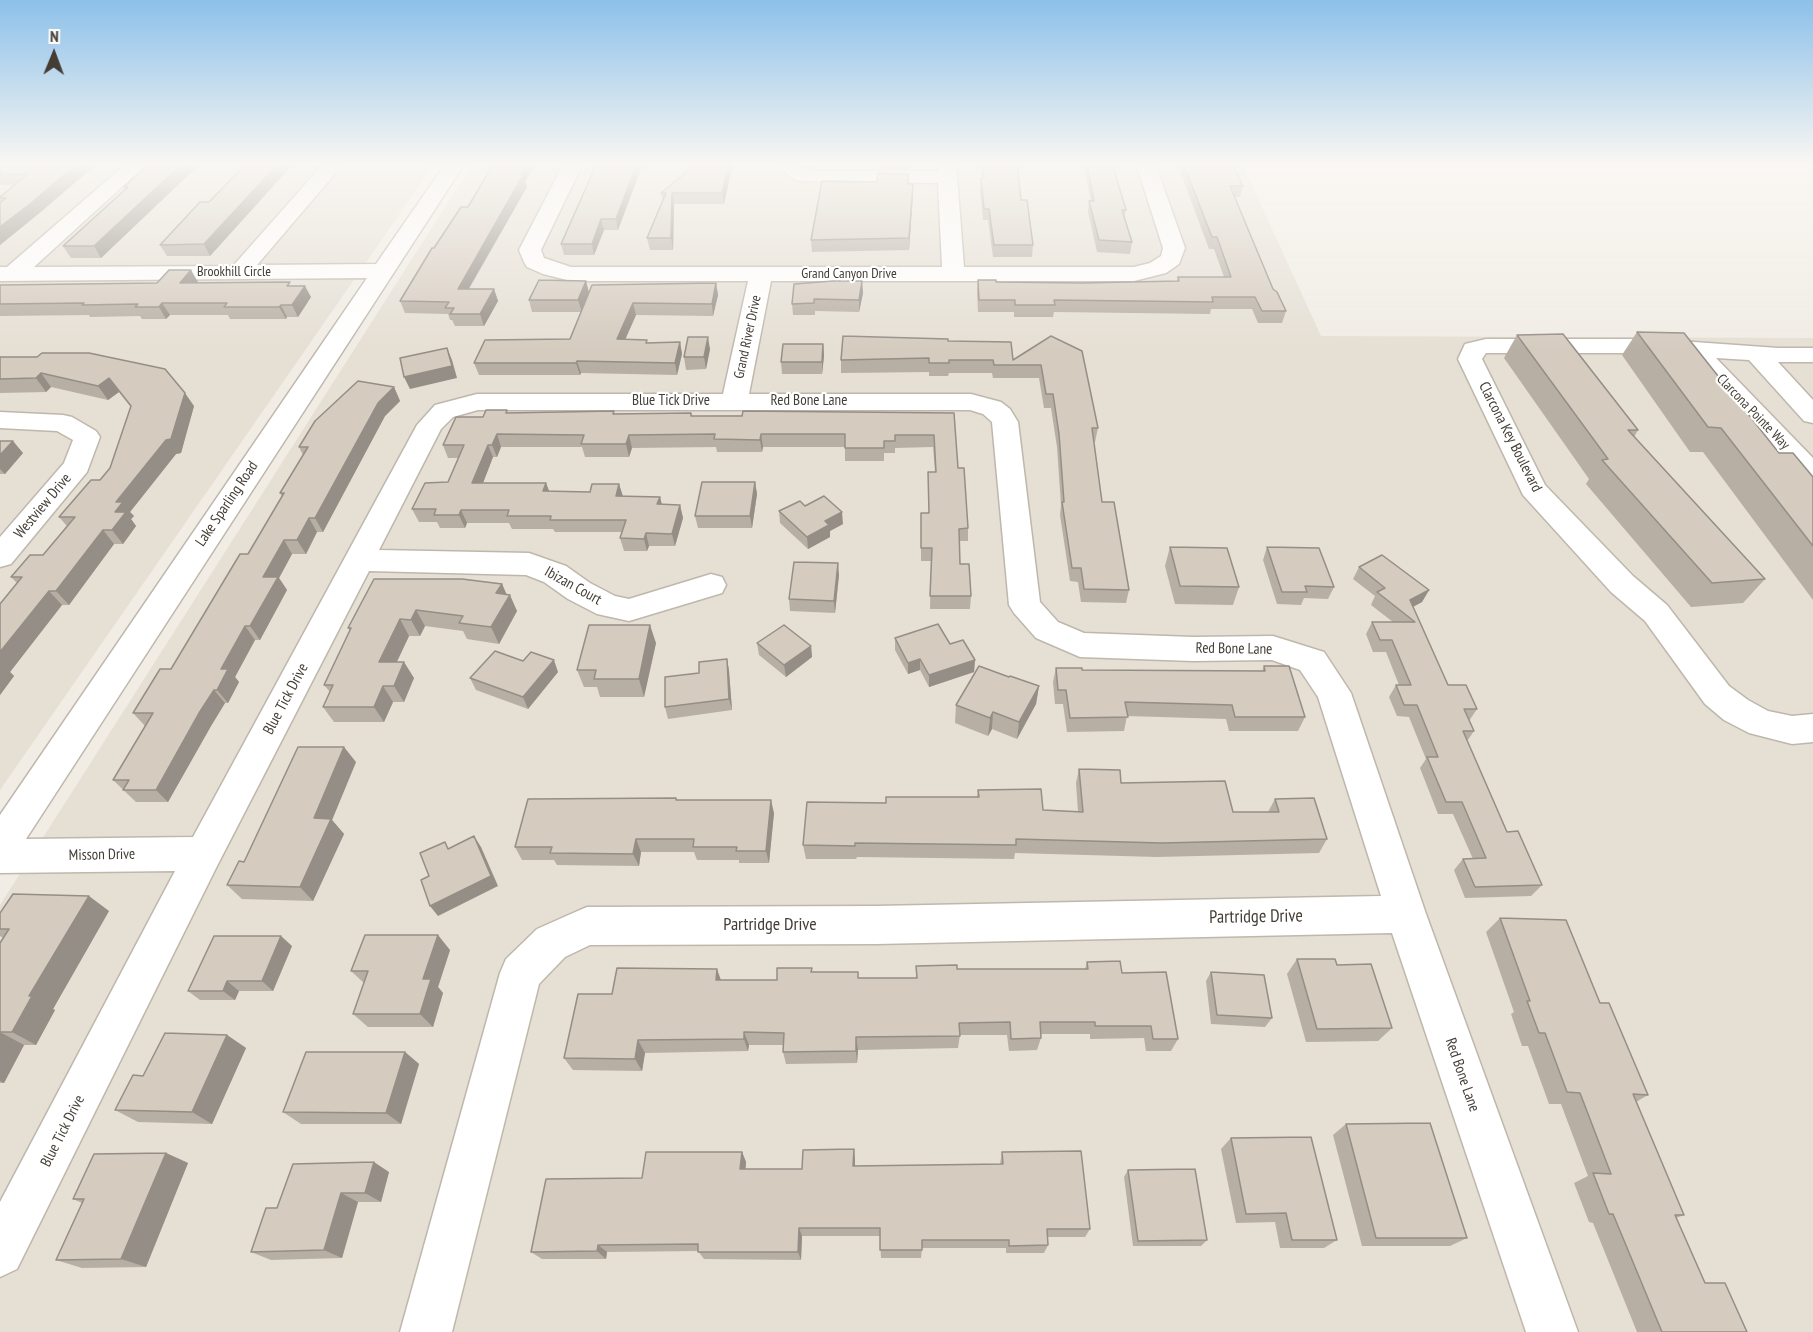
<!DOCTYPE html>
<style>
body{margin:0}
#map{position:relative;width:1813px;height:1332px;overflow:hidden;background:#f1ede5;font-family:"PT Sans Narrow",sans-serif}
canvas{display:block}
.north{position:absolute;left:24px;top:24px;width:60px;height:60px;-webkit-text-stroke:4px #fff;paint-order:stroke;rotate:1deg;font-size:16px;font-weight:700;line-height:24px;text-align:center;color:#433d35}
.north::after{content:'';display:block;margin:auto;width:21px;height:27px;background:#433d35;clip-path:polygon(50% 0,100% 100%,50% 72%,0 100%)}
</style>
<div id="map">
<canvas width="1813" height="1332"></canvas>
<div class="north">N</div>
</div>
<script>
const g = document.querySelector('canvas').getContext('2d');
g.lineJoin = 'round';
function paint(path, color) { g.fillStyle = color; g.fill(path, 'evenodd'); }
const toPath = rows => new Path2D(rows.map(r => 'M' + r).join(''));
function trace(path, color, width, dash) { g.strokeStyle = color; g.lineWidth = width; g.lineCap = dash ? 'butt' : 'round'; g.setLineDash(dash || []); g.stroke(path); }
function drawText(font, color, halo, rows, align = 'center') {
  g.font = font + ' "PT Sans Narrow",sans-serif'; g.lineWidth = 4.5; g.setLineDash([]); g.textBaseline = 'middle'; g.strokeStyle = halo; g.fillStyle = color; for (const [text, x, y, turn = 0] of rows) {
    g.save(); g.translate(x, y); g.rotate((+turn || 0) * Math.PI / 180); g.textAlign = isNaN(turn) ? turn : align; if (halo) g.strokeText(text, 0, 0); g.fillText(text, 0, 0); g.restore();
  }
}
paint(toPath([
 [0,163,435,163,0,790],
 [473,163,1242,163,1321,336,1813,338,1813,1332,0,1332,0,905]
]), '#e5dfd4');
const minor = toPath([
 [127,163,148,163,34,267,233,266,324,163,344,163,257,265,376,264,446,163,465,163,26,839,193,837,417,425,435,405,477,394,723,394,748,281,571,281,543,274,527,267,524,262,519,250,564,163,583,163,541,250,544,258,571,267,942,267,938,183,801,181,794,179,780,168,783,164,789,163,816,171,938,171,938,163,956,163,964,267,1134,267,1150,263,1161,256,1163,248,1136,163,1155,163,1185,248,1179,264,1166,273,1134,281,771,281,749,394,971,394,1001,402,1010,409,1018,422,1040,602,1058,622,1084,633,1193,637,1273,636,1324,652,1351,693,1426,914,1578,1332,1526,1332,1392,933,876,944,590,945,565,957,539,984,452,1332,400,1332,500,973,506,959,537,929,573,913,587,907,876,906,1381,896,1318,697,1300,670,1272,660,1193,661,1080,657,1036,638,1014,613,1009,605,992,422,983,414,970,410,478,410,453,417,441,429,379,550,529,553,566,566,590,583,615,596,629,599,711,574,722,577,726,585,722,593,629,621,597,614,568,599,544,582,526,575,369,571,217,866,17,1269,0,1277,0,1202,175,871,0,873,0,815,367,278,0,281,0,267,7,267,127,163],
 [1486,339,1652,339,1778,348,1813,348,1813,362,1778,362,1813,400,1813,423,1804,421,1749,360,1716,358,1813,458,1813,483,1803,480,1687,356,1652,353,1486,353,1482,359,1545,485,1633,576,1667,605,1729,686,1748,700,1768,711,1792,716,1813,714,1813,742,1792,744,1749,733,1724,720,1705,704,1645,621,1611,592,1523,495,1458,359,1465,344,1486,339],
 [0,412,63,415,72,417,96,431,100,437,87,472,11,564,0,567,0,537,64,463,73,440,57,431,0,428,0,412]
]);
trace(minor, '#bfb7ac', 3);
paint(minor, '#fff');
paint(toPath([
 [0,163,98,163,37,215,0,245,0,197,15,185,0,185],
 [150,163,201,163,101,258,71,258,63,246,125,190,124,187],
 [208,163,294,163,210,256,167,256,160,245,209,202,245,165,209,165],
 [494,163,536,163,525,182,527,187,469,289,494,289,498,301,484,326,455,326,452,320,450,320,448,314,405,313,400,301,434,248,468,207],
 [597,163,643,163,618,230,604,230,594,255,564,255,561,244],
 [733,163,724,204,674,204,673,250,650,250,647,238,663,202,661,193],
 [880,163,909,163,909,169,880,169],
 [981,163,1017,163,1021,200,1033,245,1032,257,993,257,988,220,983,220,980,189,981,178,982,178],
 [1083,163,1112,163,1126,210,1124,217,1132,242,1130,254,1097,252,1088,212,1089,201,1091,201],
 [1177,163,1232,163,1243,186,1240,197,1235,197,1273,289,1286,311,1282,323,1258,323,1252,309,1211,309,1210,314,1054,312,1053,317,1014,317,1014,312,978,312,977,292,978,280,996,282,1081,283,1177,281,1178,277,1224,277,1214,249,1209,249],
 [908,184,913,184,909,250,812,252,811,240],
 [586,281,589,293,716,283,718,295,713,316,636,315,625,340,648,343,680,342,682,354,677,375,581,373,580,375,479,375,474,363,570,339,581,312,532,312,529,300],
 [862,281,863,293,859,312,815,311,815,315,793,315,792,304],
 [198,282,197,283,292,286,311,297,298,317,287,317,286,319,230,319,228,315,170,315,166,319,142,319,140,316,90,317,89,315,0,316,0,285,157,283],
 [1637,332,1779,453,1813,477,1813,600,1703,452,1690,452,1622,355],
 [1517,335,1638,430,1634,437,1765,579,1743,603,1691,607,1586,484,1589,479,1504,358],
 [1051,336,1098,428,1095,442,1093,442,1102,502,1129,590,1126,603,1081,602,1078,582,1070,581,1060,515,1061,505,1057,447,1051,408,1044,408,1039,378,993,378,992,373,949,373,948,376,929,376,929,372,841,373,841,360,948,341,1013,360],
 [823,344,824,356,822,374,782,374,781,362],
 [710,349,706,369,686,370,684,357],
 [0,357,37,357,194,406,181,453,176,454,130,512,134,516,131,519,136,526,123,544,114,544,69,605,62,605,10,672,14,676,0,695,0,604,17,583,11,577,43,555,67,526,59,517,100,480,110,468,131,407,119,392,108,400,51,387,46,392,0,393],
 [394,387,400,401,385,416,323,532,317,532,306,554,292,554,279,578,287,590,260,640,255,640,235,677,239,682,228,703,225,703,211,726,168,802,136,802,113,780,145,726,133,713,171,669,248,554,282,497,280,493,303,455,299,447],
 [614,411,614,414,691,413,692,416,954,413,958,468,968,528,968,541,959,541,960,564,971,596,970,609,930,609,931,561,921,561,921,513,929,513,928,472,935,472,933,447,895,448,895,453,884,453,884,461,845,461,845,447,763,447,762,452,717,452,716,447,632,448,629,457,585,457,582,447,501,447,497,457,493,457,483,483,546,483,549,491,590,492,619,484,623,496,660,497,662,505,680,505,683,518,675,546,649,546,647,551,624,551,620,538,622,532,555,532,553,529,512,529,509,523,467,523,465,528,440,528,437,522,419,522,412,509,448,482,459,458,448,458,443,445,507,413],
 [0,441,23,453,5,474,0,474],
 [755,482,757,494,752,528,698,528,695,516],
 [805,506,843,524,830,531,830,537,808,549,780,523,779,511],
 [1170,547,1239,587,1233,605,1175,604,1165,566],
 [1267,547,1334,587,1328,599,1304,598,1301,605,1277,604,1263,560],
 [1359,567,1429,590,1422,602,1413,607,1448,685,1477,709,1469,721,1474,731,1467,741,1507,832,1542,885,1531,896,1465,898,1454,870,1463,859,1473,859,1453,814,1438,814,1420,768,1426,759,1409,717,1397,716,1389,697,1396,685,1399,685,1386,652,1373,652,1366,634,1372,622,1393,622,1371,605,1375,596,1353,579],
 [839,575,835,613,790,611,789,599],
 [502,584,507,595,517,611,499,644,467,639,463,631,425,626,420,636,409,636,397,662,414,678,404,702,393,702,384,722,334,722,323,707,330,692,324,685,350,631,348,628],
 [895,638,950,644,975,660,974,672,929,687,920,670,908,674,895,650],
 [656,643,644,697,600,697,597,687,584,687,577,670],
 [757,643,811,646,812,657,786,677,759,655],
 [727,659,729,671,732,710,668,719,665,707,699,673],
 [523,661,558,672,528,709,476,690,470,678],
 [1264,666,1305,717,1298,731,1229,731,1226,719,1127,716,1124,731,1067,732,1063,704,1055,704,1053,682,1056,668,1082,670,1262,671],
 [1009,677,1039,686,1036,704,1017,739,992,729,988,736,955,723,956,705],
 [356,762,332,820,344,834,313,901,242,899,227,885,244,862],
 [1079,769,1121,783,1233,812,1268,812,1275,799,1327,839,1319,853,1157,857,1015,853,1014,859,857,857,856,859,806,859,803,845,886,803,977,797,978,790,1043,810,1078,812,1076,783],
 [677,800,774,813,769,863,739,863,739,860,697,860,694,852,641,852,639,866,557,865,554,860,522,860,515,847],
 [109,911,53,1009,55,1010,36,1045,24,1045,4,1083,0,1083,0,943,3,938,0,936,0,913],
 [1500,918,1600,1003,1648,1095,1636,1102,1684,1215,1676,1218,1705,1283,1747,1332,1637,1332,1593,1223,1589,1222,1574,1183,1588,1176,1561,1104,1549,1104,1528,1046,1522,1046,1511,1014,1514,1012,1486,932],
 [292,946,273,991,239,991,235,1000,200,1000,188,991],
 [450,950,438,987,443,993,433,1027,368,1027,353,1014,364,983,351,971],
 [1297,959,1337,965,1392,1028,1378,1041,1306,1042,1287,974],
 [1087,962,1122,973,1178,1039,1171,1051,1146,1051,1144,1038,1090,1039,1090,1034,1041,1034,1041,1038,1037,1050,1009,1051,1007,1035,960,1035,958,1048,858,1050,857,1063,786,1064,783,1052,784,1045,749,1045,748,1051,645,1053,642,1071,573,1070,564,1058,612,994,721,980,777,980,812,968,812,972,858,978,916,978,916,966,957,969,1085,969],
 [1211,972,1272,1018,1265,1027,1211,1024,1206,981],
 [227,1035,246,1048,212,1124,138,1122,115,1110,143,1076],
 [405,1052,419,1064,401,1124,301,1124,283,1112],
 [1346,1124,1467,1238,1450,1246,1362,1246,1333,1135],
 [1231,1138,1337,1240,1324,1248,1280,1248,1275,1222,1236,1223,1221,1149],
 [854,1149,855,1166,1000,1164,1002,1152,1090,1229,1085,1237,1048,1237,1048,1245,1044,1253,1006,1253,1006,1248,922,1248,921,1258,881,1258,880,1236,802,1236,801,1260,704,1259,698,1251,607,1252,606,1259,542,1259,531,1252,642,1178,742,1152,746,1162,745,1169,802,1169],
 [166,1153,188,1163,146,1267,82,1268,56,1260,82,1203,73,1199],
 [1128,1170,1207,1240,1201,1246,1133,1246,1124,1177],
 [389,1172,381,1202,358,1202,342,1258,271,1260,251,1252,277,1208]
]), '#b7afa4');
paint(toPath([
 [78,163,98,163,37,215,0,245,0,227],
 [183,163,201,163,101,258,94,246],
 [279,163,294,163,210,256,204,244],
 [527,163,536,163,525,182,527,187,462,300,458,289],
 [635,163,643,163,618,230,616,219],
 [729,163,733,163,724,204,722,193],
 [913,184,913,195,909,250,909,238],
 [672,193,674,204,673,250,671,238],
 [601,219,604,230,594,255,592,244],
 [191,270,198,282,187,295,180,283],
 [586,281,589,293,582,312,578,300],
 [862,281,863,293,859,312,859,300],
 [716,283,718,295,713,316,712,304],
 [305,286,311,297,298,317,292,305],
 [494,289,498,301,484,326,480,314],
 [162,303,170,315,166,319,159,307],
 [633,303,636,315,620,351,617,339],
 [281,305,287,317,286,319,279,307],
 [708,337,710,349,706,369,704,357],
 [680,342,682,354,677,375,675,363],
 [823,344,824,356,822,374,822,362],
 [447,348,452,360,457,378,410,389,404,377],
 [577,361,581,373,580,375,576,363],
 [41,373,51,387,46,392,36,378],
 [109,378,119,392,108,400,98,386],
 [394,387,400,401,385,416,323,532,315,518,378,403],
 [185,393,194,406,181,453,176,454,130,512,134,516,131,519,136,526,123,544,112,530,116,502],
 [497,434,501,447,497,457,492,445],
 [761,434,763,447,762,452,760,440],
 [629,435,632,448,629,457,626,444],
 [13,441,23,453,5,474,0,469,0,455],
 [488,445,493,457,478,496,472,483],
 [755,482,757,494,752,528,750,516],
 [546,483,551,496,543,491],
 [619,484,623,497,616,496],
 [660,497,663,509,657,504],
 [680,505,683,518,675,546,672,534],
 [461,510,467,523,465,528,459,515],
 [842,512,843,524,830,531,830,537,808,549,807,537,825,521],
 [309,518,317,532,306,554,297,540],
 [103,530,114,544,69,605,56,591],
 [646,533,649,546,647,551,644,539],
 [284,540,292,554,279,578,287,590,260,640,250,626,263,577],
 [838,563,839,575,835,613,834,601],
 [502,584,508,598,510,595,517,611,499,644,491,627,496,593],
 [1429,590,1422,602,1403,612,1410,600],
 [49,591,62,605,10,672,14,676,0,695,0,652],
 [416,610,425,626,420,636,411,620],
 [400,619,409,636,389,678,379,662],
 [650,625,656,643,644,697,639,679],
 [245,626,255,640,235,677,239,682,228,703,217,690,221,669],
 [811,646,812,657,786,677,784,665],
 [727,659,729,671,732,710,729,699],
 [920,659,920,670,908,674,908,663],
 [554,660,558,672,528,709,523,697],
 [975,660,974,672,929,687,929,675],
 [404,662,414,678,404,702,394,686],
 [383,686,393,702,384,722,374,707],
 [1039,686,1036,704,1017,739,1019,722],
 [214,690,225,703,211,726,168,802,156,790,199,713],
 [993,712,992,729,988,736,990,718],
 [344,747,356,762,332,820,344,834,313,901,300,887,314,818],
 [771,800,774,813,769,863,766,851],
 [474,836,481,847,498,886,438,916,430,906],
 [636,839,641,852,639,866,633,854],
 [89,896,109,911,53,1009,55,1010,36,1045,12,1032,29,996],
 [438,935,450,950,438,987,443,993,433,1027,420,1014,423,979],
 [281,936,292,946,273,991,262,981],
 [717,969,722,983,716,980],
 [227,981,239,991,235,1000,223,991],
 [0,1032,24,1045,4,1083,0,1081],
 [744,1032,749,1045,748,1051,744,1039],
 [227,1035,246,1048,212,1124,192,1112],
 [856,1037,858,1050,857,1063,856,1051],
 [638,1040,645,1053,642,1071,635,1059],
 [405,1052,419,1064,401,1124,386,1113],
 [854,1149,855,1159,855,1175,853,1166],
 [742,1152,746,1162,745,1179,740,1169],
 [166,1153,188,1163,146,1267,121,1259],
 [374,1162,389,1172,381,1202,365,1193],
 [341,1193,358,1202,342,1258,324,1250],
 [799,1228,802,1236,801,1260,798,1252],
 [598,1245,607,1252,606,1259,597,1251]
]), '#958e86');
const building = toPath([
 [0,163,78,163,30,204,0,227,0,203,6,198,0,198,0,197,28,174,0,174,0,163],
 [150,163,183,163,94,246,63,246,128,187,124,187,150,163],
 [247,163,279,163,204,244,160,245,200,202,209,202,247,163],
 [494,163,527,163,520,175,523,175,458,289,494,289,480,314,450,314,454,308,445,308,449,302,400,301,432,248,434,248,461,207,468,207,494,163],
 [597,163,637,163,616,219,601,219,592,244,561,244,597,163],
 [697,163,729,163,722,193,672,193,671,238,647,238,666,193,661,193,697,163],
 [982,163,1017,163,1021,200,1027,200,1033,245,994,245,989,209,984,209,981,178,984,178,982,163],
 [1087,163,1112,163,1126,210,1122,210,1132,242,1099,240,1089,201,1094,201,1087,163],
 [1183,163,1232,163,1243,186,1230,186,1273,289,1277,292,1286,311,1262,311,1255,297,1212,297,1213,302,1054,300,1055,305,1015,305,1015,300,979,300,978,280,996,280,996,282,1081,283,1179,281,1178,277,1231,277,1217,237,1212,237,1183,163],
 [878,173,908,174,908,184,913,184,909,238,811,240,822,181,877,182,878,173],
 [169,270,191,270,180,283,290,282,287,286,305,286,292,305,281,305,279,307,224,307,227,303,162,303,159,307,135,307,138,304,82,305,84,303,0,304,0,285,157,283,169,270],
 [539,280,586,281,578,300,529,300,539,280],
 [833,281,862,281,859,300,814,299,814,303,792,304,794,284,833,281],
 [716,283,712,304,633,303,617,339,647,340,646,343,680,342,675,363,577,361,576,363,474,363,485,340,570,339,592,285,716,283],
 [1637,332,1684,333,1779,453,1793,453,1813,477,1813,546,1721,428,1708,427,1637,332],
 [1563,334,1638,430,1628,430,1765,579,1712,583,1602,460,1608,459,1517,335,1563,334],
 [843,336,948,339,948,341,1011,342,1013,360,1051,336,1082,351,1098,428,1092,428,1102,502,1114,502,1129,590,1084,589,1081,568,1072,568,1062,502,1064,502,1059,434,1053,394,1046,394,1041,365,994,365,993,360,949,360,949,363,929,363,929,358,841,360,843,336],
 [688,337,708,337,704,357,684,357,688,337],
 [783,344,823,344,822,362,781,362,783,344],
 [447,348,452,366,404,377,400,358,447,348],
 [42,353,89,353,165,369,185,393,171,439,166,440,116,502,123,502,115,512,126,512,112,530,103,530,56,591,49,591,0,652,0,604,22,577,11,577,30,555,43,555,75,517,59,517,91,480,100,480,110,468,131,406,109,378,98,386,41,373,36,378,0,379,0,357,37,357,42,353],
 [358,381,394,387,378,403,315,518,309,518,297,540,284,540,263,577,278,577,250,626,245,626,221,669,228,669,217,690,214,690,199,713,156,790,123,790,129,780,113,780,153,713,133,713,160,669,171,669,240,554,248,554,284,493,280,493,308,447,299,447,315,421,358,381],
 [486,410,507,410,506,413,614,411,613,414,691,413,691,416,742,416,743,411,954,413,958,468,964,468,968,528,959,529,960,564,969,564,971,596,930,596,932,548,921,548,921,513,929,513,928,472,936,472,934,435,895,435,895,441,884,441,884,448,845,448,845,434,761,434,760,440,714,439,715,434,629,435,626,444,581,444,584,435,497,434,492,445,488,445,472,483,546,483,543,491,590,492,592,484,619,484,616,496,660,497,657,504,680,505,672,534,646,533,644,539,620,538,626,520,550,520,551,516,507,516,509,510,461,510,459,515,434,515,436,509,412,509,425,483,448,482,464,445,443,445,456,417,483,417,486,410],
 [0,441,13,441,0,455,0,441],
 [702,482,755,482,750,516,695,516,702,482],
 [824,496,842,512,825,521,829,525,807,537,779,511,800,501,805,506,824,496],
 [1170,547,1227,548,1239,587,1180,586,1170,547],
 [1267,547,1319,548,1334,587,1305,586,1307,592,1282,592,1267,547],
 [1382,555,1429,590,1410,600,1448,685,1466,685,1477,709,1464,709,1474,731,1463,731,1507,832,1518,831,1542,885,1475,887,1463,859,1486,858,1462,802,1446,802,1427,757,1438,757,1417,705,1404,705,1396,685,1411,685,1392,640,1380,640,1372,622,1415,622,1377,592,1385,588,1359,567,1382,555],
 [794,562,838,563,834,601,789,599,794,562],
 [374,579,462,579,502,584,496,593,510,595,491,627,459,623,463,616,416,610,411,620,400,619,379,662,404,662,394,686,383,686,374,707,323,707,333,685,324,685,351,628,348,628,374,579],
 [938,624,950,644,963,640,975,660,929,675,920,659,908,663,895,638,938,624],
 [589,625,650,625,639,679,594,679,596,670,577,670,589,625],
 [784,625,811,646,784,665,757,643,784,625],
 [495,651,523,661,531,652,554,660,523,697,470,678,495,651],
 [727,659,729,699,665,707,665,677,699,673,699,662,727,659],
 [979,666,1009,677,1010,676,1039,686,1019,722,993,712,990,718,956,705,979,666],
 [1264,666,1289,666,1305,717,1235,717,1232,705,1125,702,1128,717,1070,718,1066,690,1058,690,1056,668,1082,668,1082,670,1265,671,1264,666],
 [298,747,344,747,314,818,331,819,300,887,227,885,239,861,244,862,298,747],
 [1079,769,1120,770,1121,783,1225,781,1233,812,1279,812,1275,799,1314,798,1327,839,1162,843,1016,839,1016,845,855,843,855,846,803,845,807,802,886,803,886,797,979,797,978,790,1041,789,1043,810,1083,812,1079,769],
 [676,798,676,800,771,800,766,851,736,851,737,847,693,847,694,839,636,839,633,854,550,853,552,847,515,847,528,799,676,798],
 [474,836,491,876,430,906,421,880,429,876,420,853,445,842,448,849,474,836],
 [13,894,89,896,29,996,32,996,12,1032,0,1032,0,943,9,929,0,929,0,913,13,894],
 [1500,918,1566,920,1600,1003,1609,1003,1648,1095,1633,1094,1684,1215,1675,1215,1705,1283,1725,1283,1747,1332,1662,1332,1613,1214,1609,1214,1593,1173,1611,1174,1580,1093,1567,1092,1545,1033,1539,1033,1527,1001,1530,1001,1500,918],
 [365,935,438,935,423,979,431,979,420,1014,353,1014,368,971,351,971,365,935],
 [214,936,281,936,262,981,227,981,223,991,188,991,214,936],
 [1297,959,1335,959,1337,965,1371,964,1392,1028,1317,1029,1297,959],
 [1120,961,1122,973,1166,972,1178,1039,1153,1039,1151,1026,1095,1026,1095,1022,1040,1022,1041,1038,1011,1039,1010,1022,959,1023,960,1036,856,1037,856,1051,783,1052,784,1033,744,1032,744,1039,638,1040,635,1059,564,1058,578,994,612,994,617,968,717,969,716,980,777,980,777,968,812,968,811,972,858,972,858,978,917,978,916,966,957,965,957,969,1088,969,1087,962,1120,961],
 [1211,972,1264,975,1272,1018,1217,1015,1211,972],
 [165,1033,227,1035,192,1112,115,1110,133,1075,143,1076,165,1033],
 [306,1052,405,1052,386,1113,283,1112,306,1052],
 [1430,1123,1467,1238,1376,1238,1346,1124,1430,1123],
 [1311,1137,1337,1240,1292,1240,1286,1213,1246,1214,1231,1138,1311,1137],
 [854,1149,853,1166,1003,1164,1002,1152,1081,1151,1090,1229,1047,1229,1048,1245,1009,1246,1009,1240,922,1240,922,1250,880,1250,880,1228,799,1228,798,1252,698,1252,698,1244,598,1245,597,1251,531,1252,546,1179,642,1178,646,1152,742,1152,740,1169,802,1169,803,1150,854,1149],
 [166,1153,121,1259,56,1260,84,1199,73,1199,94,1154,166,1153],
 [374,1162,365,1193,341,1193,324,1250,251,1252,266,1208,277,1208,293,1164,374,1162],
 [1195,1169,1207,1240,1138,1241,1128,1170,1195,1169]
]);
paint(building, '#d5cbbf');
trace(building, '#958e86', 1.5);
const sky = g.createLinearGradient(0, 0, 0, 349);
sky.addColorStop(0, '#8dc0e9');
sky.addColorStop(0.47, '#f9f7f3');
sky.addColorStop(1, '#f9f7f300');
g.fillStyle = sky;
g.fillRect(0, 0, 1813, 349);
drawText('14px', '#433d35', '#fff', [
 ["Brookhill Circle",234,272],
 ["Grand Canyon Drive",849,274],
 ["Grand River Drive",748,337,-78],
 ["Clarcona Pointe Way",1753,412,46]
]);
drawText('15px', '#433d35', '#fff', [
 ["Blue Tick Drive",671,401],
 ["Red Bone Lane",809,401],
 ["Clarcona Key Boulevard",1510,437,63],
 ["Lake Sparling Road",227,504,-56],
 ["Westview Drive",43,506,-50],
 ["Ibizan Court",573,586,29],
 ["Red Bone Lane",1234,649,1],
 ["Blue Tick Drive",286,699,-62],
 ["Misson Drive",102,855,-1],
 ["Red Bone Lane",1462,1075,71],
 ["Blue Tick Drive",63,1131,-63]
]);
drawText('18px', '#433d35', '#fff', [
 ["Partridge Drive",1256,917,-1],
 ["Partridge Drive",770,925]
]);
</script>
